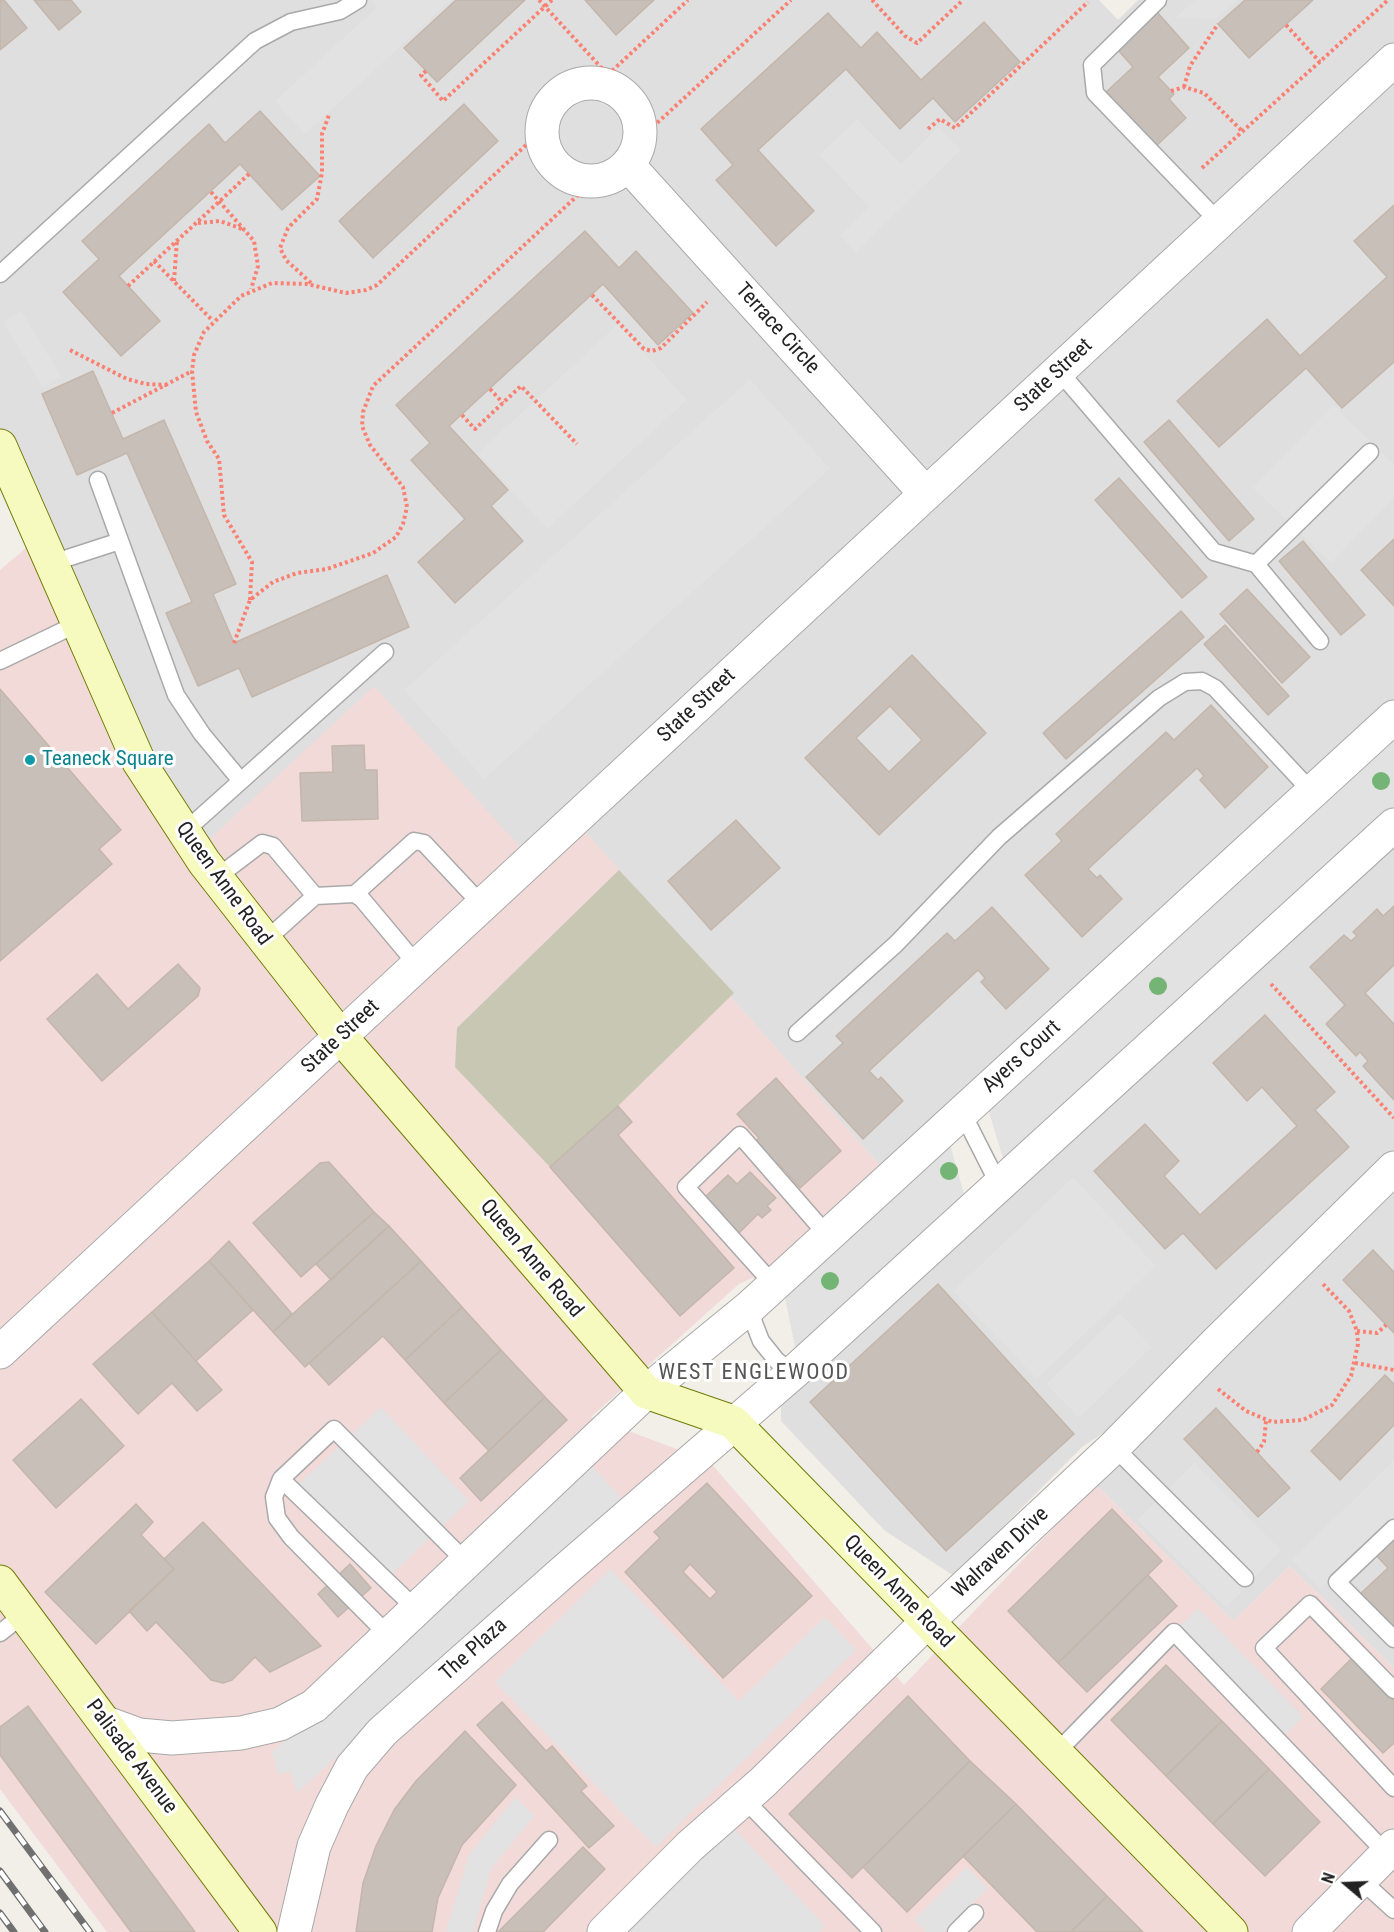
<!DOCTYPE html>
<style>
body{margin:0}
#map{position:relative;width:1394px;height:1932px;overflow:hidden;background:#f2efe9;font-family:"Roboto Condensed",sans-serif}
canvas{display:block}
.north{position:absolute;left:1316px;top:1854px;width:60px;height:60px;-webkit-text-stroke:4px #fff;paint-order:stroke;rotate:289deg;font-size:16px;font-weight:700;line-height:24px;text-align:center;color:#222}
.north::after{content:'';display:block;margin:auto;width:21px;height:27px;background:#222;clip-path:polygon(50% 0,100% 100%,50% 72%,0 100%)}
</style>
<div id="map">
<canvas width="1394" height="1932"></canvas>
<div class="north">N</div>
</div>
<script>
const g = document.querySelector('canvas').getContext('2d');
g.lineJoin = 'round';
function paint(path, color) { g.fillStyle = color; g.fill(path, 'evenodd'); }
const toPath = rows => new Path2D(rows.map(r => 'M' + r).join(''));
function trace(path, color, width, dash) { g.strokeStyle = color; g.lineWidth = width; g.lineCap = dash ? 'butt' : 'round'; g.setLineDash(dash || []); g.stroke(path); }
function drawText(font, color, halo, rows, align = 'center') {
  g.font = font + ' "Roboto Condensed",sans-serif'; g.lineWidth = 6; g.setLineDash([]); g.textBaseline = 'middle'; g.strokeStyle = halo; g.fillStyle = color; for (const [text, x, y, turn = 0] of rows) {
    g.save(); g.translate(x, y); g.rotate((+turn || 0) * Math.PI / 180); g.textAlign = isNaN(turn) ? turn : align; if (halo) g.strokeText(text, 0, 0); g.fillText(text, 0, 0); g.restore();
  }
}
paint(toPath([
 [0,0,1099,0,1118,20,1138,0,1394,0,1394,717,891,1178,575,821,532,860,196,852,0,446],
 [1394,846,1394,1668,1290,1566,1233,1621,1095,1484,1117,1424,1082,1447,954,1576,884,1530,781,1421,781,1405]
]), '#e0dfdf');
paint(toPath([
 [40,536,197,851,374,686,532,860,575,820,891,1178,774,1285,752,1278,739,1284,591,1417,709,1461,904,1685,1095,1484,1233,1621,1290,1566,1394,1668,1394,1932,107,1932,0,1789,0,570]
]), '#f2dad9');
paint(toPath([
 [619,870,734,993,618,1106,550,1167,455,1067,457,1028]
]), '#c7c7b4');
paint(toPath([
 [371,0,451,0,305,134,275,101,377,7],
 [1195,0,1238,0,1216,19,1175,18],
 [857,119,901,164,938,127,961,150,856,252,840,235,869,207,819,155],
 [21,311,61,376,43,387,3,322],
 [618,324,687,400,547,529,478,453],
 [750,379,830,469,484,779,404,690],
 [1333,405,1394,464,1394,497,1331,563,1253,488],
 [1394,728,1394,812,1005,1165,985,1099],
 [947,1134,966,1201,797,1356,784,1293],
 [1073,1177,1156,1266,1037,1379,953,1291],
 [1120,1313,1152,1347,1079,1418,1046,1384],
 [381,1407,469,1501,388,1578,299,1484],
 [1394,1460,1394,1516,1320,1589,1292,1560],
 [589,1463,621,1498,297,1793,290,1771,279,1775,272,1752],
 [1194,1463,1281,1550,1226,1608,1137,1520],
 [610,1569,739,1701,825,1617,856,1650,656,1847,495,1682],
 [1198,1608,1303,1717,1285,1735,1180,1626],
 [516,1797,534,1816,491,1869,473,1932,446,1932,469,1855],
 [731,1825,825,1926,818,1932,618,1932],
 [967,1867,988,1888,944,1932,927,1932,914,1920]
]), '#e2e2e2');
const building = toPath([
 [0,0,4,0,27,28,0,50,0,0],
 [34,0,71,0,81,12,59,30,34,0],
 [456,0,525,0,437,82,404,48,456,0],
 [585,0,654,0,616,35,585,0],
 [1245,0,1313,0,1249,58,1218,24,1245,0],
 [1157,12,1189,48,1158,77,1174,94,1169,99,1186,118,1155,147,1105,93,1133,67,1117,49,1157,12],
 [828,13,861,48,877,32,921,80,984,22,1020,62,955,122,933,98,900,129,846,69,758,150,814,211,776,246,716,180,733,165,701,129,828,13],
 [464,104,498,141,373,258,339,221,464,104],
 [260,111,320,176,282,210,240,164,119,276,160,321,121,356,63,292,99,259,82,241,209,124,225,143,260,111],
 [1394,205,1394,362,1342,408,1306,368,1219,447,1177,401,1267,319,1300,356,1387,277,1354,241,1394,205],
 [585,231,619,268,636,251,693,313,658,345,603,284,449,426,508,490,491,506,523,541,455,603,418,562,465,519,411,460,430,443,396,405,585,231],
 [93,371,123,439,164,420,236,584,213,594,234,643,387,575,409,627,252,697,239,668,198,686,166,613,192,602,127,453,77,475,42,394,93,371],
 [1169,420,1254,519,1229,541,1144,442,1169,420],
 [1119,478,1207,577,1182,598,1095,500,1119,478],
 [1394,539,1394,606,1361,570,1394,539],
 [1303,541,1365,615,1341,635,1279,561,1303,541],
 [1247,589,1310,657,1282,683,1220,614,1247,589],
 [1181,611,1204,637,1066,759,1043,733,1181,611],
 [1225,625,1289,696,1268,715,1204,644,1225,625],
 [912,655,986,733,879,835,805,758,912,655],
 [890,706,922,740,889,772,856,738,890,706],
 [0,689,121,830,99,849,112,864,0,961,0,689],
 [1211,705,1268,767,1225,808,1200,780,1204,776,1197,768,1088,869,1097,878,1100,875,1122,899,1082,937,1025,875,1062,841,1056,834,1166,732,1174,740,1211,705],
 [364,745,365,770,377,770,378,819,302,821,300,773,333,772,332,746,364,745],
 [736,820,780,868,711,930,668,881,736,820],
 [1394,906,1394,965,1365,993,1394,1024,1394,1100,1363,1066,1368,1061,1360,1052,1356,1056,1326,1024,1345,1005,1310,967,1344,935,1351,941,1357,936,1353,932,1377,909,1383,916,1394,906],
 [992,907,1049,969,1006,1009,981,982,985,978,978,970,869,1071,878,1080,881,1077,903,1101,863,1139,806,1077,843,1043,836,1036,947,933,955,941,992,907],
 [178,964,200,988,198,996,102,1081,47,1019,97,974,128,1009,178,964],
 [1265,1015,1335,1092,1315,1110,1349,1147,1216,1269,1183,1233,1165,1249,1094,1171,1145,1124,1179,1161,1164,1176,1200,1215,1297,1126,1262,1087,1247,1101,1213,1063,1265,1015],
 [776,1078,841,1151,800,1188,778,1163,773,1167,752,1144,759,1138,737,1114,776,1078],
 [618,1106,632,1122,618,1135,734,1268,680,1316,550,1167,618,1106],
 [329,1162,374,1212,301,1277,253,1223,320,1163,329,1162],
 [750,1172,776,1198,767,1206,771,1210,762,1218,758,1214,737,1235,703,1199,728,1175,737,1184,750,1172],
 [374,1212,389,1226,331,1280,316,1264,374,1212],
 [389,1226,421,1261,305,1367,273,1332,389,1226],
 [229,1241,292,1314,273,1332,209,1261,229,1241],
 [1373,1250,1394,1272,1394,1333,1343,1280,1373,1250],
 [209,1261,253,1310,196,1361,152,1312,209,1261],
 [421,1261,462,1307,405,1360,383,1336,329,1385,309,1363,421,1261],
 [938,1284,1074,1434,946,1551,810,1402,938,1284],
 [462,1307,501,1350,444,1403,405,1360,462,1307],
 [152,1312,222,1390,197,1411,172,1383,138,1414,93,1364,152,1312],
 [501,1350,545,1397,489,1451,444,1403,501,1350],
 [1385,1375,1394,1384,1394,1425,1340,1480,1311,1451,1385,1375],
 [545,1397,567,1420,481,1501,460,1478,545,1397],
 [81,1399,124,1446,56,1508,13,1460,81,1399],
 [1216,1408,1290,1488,1258,1517,1184,1439,1216,1408],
 [707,1483,812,1596,723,1678,625,1572,660,1538,654,1532,707,1483],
 [690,1564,717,1592,710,1599,683,1572,690,1564],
 [136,1504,153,1522,141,1535,174,1569,96,1644,45,1592,136,1504],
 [1112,1509,1162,1561,1058,1663,1008,1611,1112,1509],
 [203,1522,321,1646,270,1672,255,1657,232,1680,223,1683,211,1680,156,1622,147,1631,129,1611,174,1569,164,1559,203,1522],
 [1394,1535,1394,1630,1360,1594,1388,1568,1375,1554,1394,1535],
 [350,1564,371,1588,338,1617,318,1594,350,1564],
 [1148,1575,1177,1606,1087,1692,1058,1663,1148,1575],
 [1353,1657,1394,1699,1394,1743,1383,1753,1321,1689,1353,1657],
 [1166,1665,1222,1721,1166,1776,1111,1720,1166,1665],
 [908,1696,970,1761,852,1878,789,1814,908,1696],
 [502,1702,546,1751,552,1746,587,1786,581,1791,614,1826,589,1848,477,1725,502,1702],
 [28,1706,195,1932,131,1932,0,1755,0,1727,28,1706],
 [1222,1721,1269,1769,1213,1824,1166,1776,1222,1721],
 [465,1731,516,1785,462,1845,438,1898,432,1932,356,1932,363,1883,376,1846,394,1810,416,1781,465,1731],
 [970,1761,1016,1804,907,1912,863,1867,970,1761],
 [1269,1769,1320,1822,1265,1876,1213,1824,1269,1769],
 [1016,1804,1107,1896,1071,1932,1037,1932,963,1856,1016,1804],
 [583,1847,605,1869,543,1932,498,1932,583,1847],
 [1107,1896,1143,1932,1071,1932,1107,1896]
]);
paint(building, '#c7bfb8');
trace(building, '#c4b6ab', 1.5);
const lane = toPath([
 [1158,0,1092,65,1095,93,1219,222],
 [0,274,255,41,291,22,340,11,358,0],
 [1059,371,1214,552,1256,564,1320,641],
 [98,480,176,695,202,734,241,781],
 [52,563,120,541],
 [1256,564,1370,452],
 [0,661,79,623],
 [184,832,385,652],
 [216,878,262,843,273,846,315,896],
 [355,894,414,841,424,843,483,906],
 [265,941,315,896,355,894,362,899,418,966],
 [797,1033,896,944,999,837,1159,698,1185,682,1202,681,1215,688,1312,792],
 [962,1112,999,1185],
 [774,1285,686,1187,740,1135,828,1236],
 [751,1306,754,1323,761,1341,777,1361,794,1372],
 [1114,1447,1245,1578],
 [281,1479,274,1497,277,1518,291,1537,389,1636],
 [1394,1528,1337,1582,1394,1639],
 [417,1610,281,1479,334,1429,467,1563],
 [0,1633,24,1614],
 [1394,1690,1310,1604,1264,1648,1394,1788],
 [1057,1752,1174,1632,1387,1854],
 [744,1799,873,1932],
 [1361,1880,1394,1910],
 [487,1932,494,1911,510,1884,549,1840],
 [956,1932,975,1913]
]);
const street = toPath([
 '542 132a49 49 0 1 1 98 0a49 49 0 1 1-98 0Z',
 [628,165,926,494],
 [0,1352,1394,60],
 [106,1723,139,1735,172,1738,241,1733,280,1724,314,1706,646,1392,751,1306,1394,717],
 [294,1932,314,1846,332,1805,352,1767,382,1732,564,1571,794,1372,1394,825],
 [604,1932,690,1846,762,1783,927,1622,1114,1447,1216,1343,1394,1168],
 [1309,1932,1394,1846]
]);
const secondary = toPath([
 [0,446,139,762,204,862,341,1037,646,1392,733,1422,1231,1932],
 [0,1582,260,1932]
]);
trace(lane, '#a9a9a9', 19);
trace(street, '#a9a9a9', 35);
trace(secondary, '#707d05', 35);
trace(toPath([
 [539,0,608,75],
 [872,0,905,36,917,43,963,0],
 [1286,25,1320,62],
 [426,71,421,75,443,101,552,0],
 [599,83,688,0],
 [1184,87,1190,66,1218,24],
 [1171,91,1184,87,1204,93,1242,131],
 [928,129,940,119,955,128,1088,2],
 [644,135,791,0],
 [1202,168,1388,0],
 [211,192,254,241,258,266,251,289],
 [198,223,220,221,245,230],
 [154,261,213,321],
 [174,281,177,240],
 [311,283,286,260,280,248,288,228,317,199,322,173,322,134,329,115],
 [128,286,249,174],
 [592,295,644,349,652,351,661,348,707,302],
 [70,350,127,379,146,384,166,385],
 [490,389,503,403],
 [112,413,192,371],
 [462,415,475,429,521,386,577,444],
 [250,600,252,562,224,515,219,459,207,441,196,412,192,371,194,355,204,332,241,296,272,283,307,284,346,293,366,290,377,285,542,130],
 [234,643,250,600,273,582,297,573,327,569,373,553,396,537,403,524,407,507,403,487,370,445,362,426,363,412,373,386,593,181],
 [1271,984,1394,1118],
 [1357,1331,1377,1333,1386,1325],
 [1355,1363,1394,1370],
 [1218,1389,1246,1411,1272,1422,1303,1420,1332,1405,1351,1376,1358,1344,1357,1331,1349,1311,1323,1284],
 [1257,1452,1264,1442,1266,1421]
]), '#fa8072', 4, [3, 3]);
trace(lane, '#fff', 16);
trace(street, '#fff', 33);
trace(secondary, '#f7fabf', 33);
const rail = toPath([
 [0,1811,90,1932],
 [0,1871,45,1932],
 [0,1913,14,1932]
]);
trace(rail, '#707070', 7);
trace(rail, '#fff', 4.5, [14]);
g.fillStyle = '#74b475';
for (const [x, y] of [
 [1381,781],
 [1158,986],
 [949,1171],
 [830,1281]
]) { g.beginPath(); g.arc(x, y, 9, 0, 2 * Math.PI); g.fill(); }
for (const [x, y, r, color] of [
 [30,760,6,"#0f9aa8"]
]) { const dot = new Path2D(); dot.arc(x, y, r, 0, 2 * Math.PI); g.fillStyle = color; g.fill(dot); trace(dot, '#fff', 2); }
drawText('21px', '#222', '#fff', [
 ["Terrace Circle",777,329,48],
 ["State Street",1054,376,-43],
 ["State Street",697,706,-43],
 ["Queen Anne Road",223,884,54],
 ["State Street",341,1037,-43],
 ["Ayers Court",1022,1057,-42],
 ["Queen Anne Road",531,1259,50],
 ["Walraven Drive",1001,1553,-43],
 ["Queen Anne Road",898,1592,46],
 ["The Plaza",474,1650,-42],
 ["Palisade Avenue",131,1757,53]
]);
drawText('21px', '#0d838f', '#fff', [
 ["Teaneck Square",42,760]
], 'left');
g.letterSpacing = '1.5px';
drawText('22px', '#555', '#fff', [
 ["WEST ENGLEWOOD",754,1373]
]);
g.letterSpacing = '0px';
</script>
